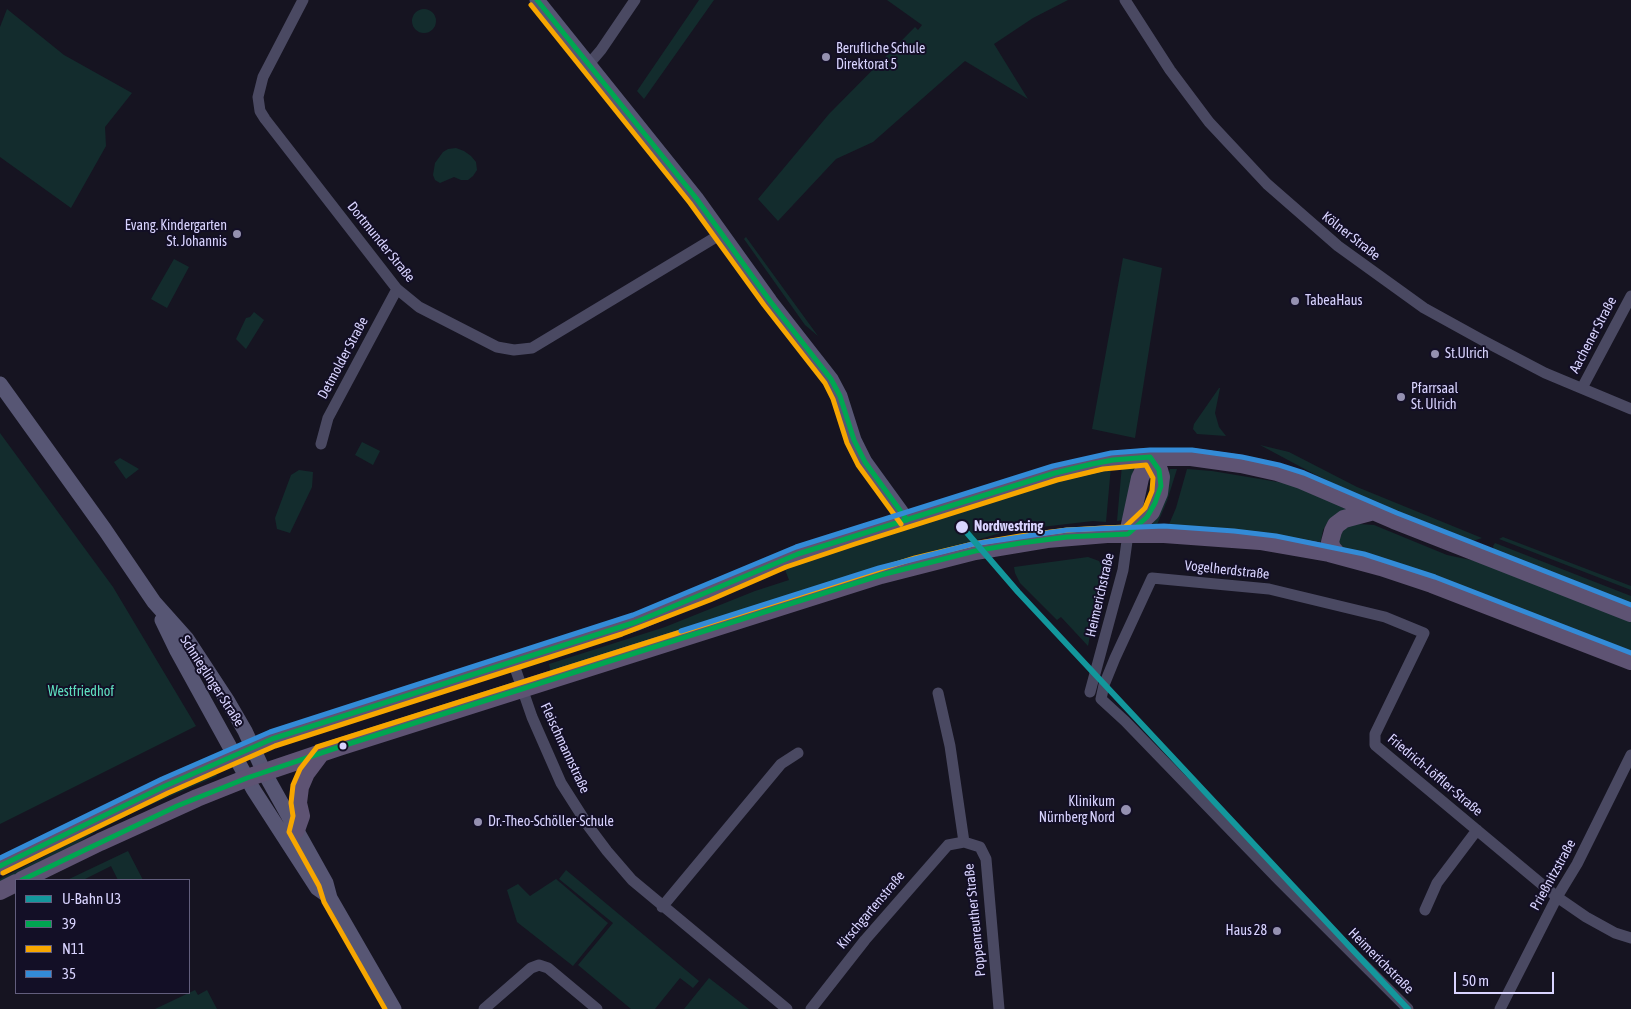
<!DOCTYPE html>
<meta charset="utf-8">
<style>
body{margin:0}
#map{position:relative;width:1631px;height:1009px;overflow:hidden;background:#161421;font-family:"Asap Condensed",sans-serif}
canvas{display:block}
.legend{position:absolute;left:15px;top:879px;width:175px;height:115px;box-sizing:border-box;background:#130f26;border:1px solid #625e7d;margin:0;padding:6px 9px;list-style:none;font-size:15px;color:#d9d4ff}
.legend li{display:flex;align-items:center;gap:10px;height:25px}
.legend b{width:25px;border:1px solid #625e7d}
.scale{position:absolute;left:1454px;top:972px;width:100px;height:22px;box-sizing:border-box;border:2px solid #d9d4ff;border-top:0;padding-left:6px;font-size:15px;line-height:18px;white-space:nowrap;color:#d9d4ff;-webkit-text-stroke:4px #130f26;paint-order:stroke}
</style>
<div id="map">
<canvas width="1631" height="1009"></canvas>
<ul class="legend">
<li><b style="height:6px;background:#13979c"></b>U-Bahn U3</li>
<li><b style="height:6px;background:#00a651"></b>39</li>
<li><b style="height:6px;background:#f7a600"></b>N11</li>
<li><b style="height:6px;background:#338bd7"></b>35</li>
</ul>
<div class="scale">50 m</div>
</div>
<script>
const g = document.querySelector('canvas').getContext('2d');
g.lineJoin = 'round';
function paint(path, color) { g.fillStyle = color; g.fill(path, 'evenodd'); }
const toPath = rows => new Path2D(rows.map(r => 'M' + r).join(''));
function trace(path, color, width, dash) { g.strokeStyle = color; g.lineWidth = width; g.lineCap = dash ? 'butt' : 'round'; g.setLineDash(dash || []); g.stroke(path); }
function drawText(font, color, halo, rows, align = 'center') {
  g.font = font + ' "Asap Condensed",sans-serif'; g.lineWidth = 4; g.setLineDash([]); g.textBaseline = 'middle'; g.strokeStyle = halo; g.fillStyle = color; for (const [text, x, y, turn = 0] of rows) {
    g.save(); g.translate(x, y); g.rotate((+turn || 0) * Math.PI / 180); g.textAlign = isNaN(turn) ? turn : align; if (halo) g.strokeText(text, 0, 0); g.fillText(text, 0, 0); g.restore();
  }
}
paint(toPath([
 [699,0,714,0,644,99,637,91],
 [887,0,1068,0,1033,18,994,44,1028,99,965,61,873,142,836,159,778,221,758,199,829,114,915,27,918,30,922,25],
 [7,9,64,55,132,93,105,127,106,146,71,208,0,157,0,27],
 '412 21a12 12 0 1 1 24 0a12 12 0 1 1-24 0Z',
 [456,148,464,151,471,156,476,162,477,170,473,176,468,180,461,180,454,177,440,183,435,180,433,175,435,163,443,152,448,149],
 [746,237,818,336,805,325,744,239],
 [1123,258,1162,268,1135,438,1092,429],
 [174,259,189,267,167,308,151,299],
 [254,312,264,320,246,349,236,339,246,318,250,317],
 [1219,388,1220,388,1215,413,1219,427,1226,436,1197,434,1193,429,1194,424],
 [0,433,113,587,196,726,0,824],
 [362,442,380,451,373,465,355,455],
 [1260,445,1289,452,1357,487,1482,538,1473,541,1364,498,1314,474],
 [120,458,139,469,126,479,114,462],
 [1122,465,1133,466,1134,468,1125,517,1123,520,1117,521],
 [1111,466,1106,522,1093,521,1007,531,879,569,551,673,549,664,665,627,755,591,789,580,784,567,1040,484],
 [1170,469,1177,469,1167,501,1156,527,1152,526,1153,520],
 [1187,469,1212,471,1290,484,1358,512,1329,520,1323,530,1320,545,1167,529,1176,508],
 [299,470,313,472,312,487,290,533,277,529,275,518,291,475],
 [1359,524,1374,525,1447,555,1485,563,1631,620,1631,654,1340,547,1338,538,1339,534,1346,526],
 [1503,537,1631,586,1631,590,1499,539],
 [1495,543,1631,596,1631,604,1494,550,1493,546],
 [1088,557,1099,561,1103,569,1088,646,1061,617,1057,620,1020,583,1015,573,1014,567],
 [214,770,217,776,134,812,95,832,62,853,0,884,0,879,49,854,84,833],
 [128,851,143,880,118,880,111,866,83,880,67,880],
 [566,870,699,981,693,988,680,978,655,1009,631,1009,578,965,613,923,559,879],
 [556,879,608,923,573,966,517,922,507,890,518,884,530,896],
 [709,978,749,1009,684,1009],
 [195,990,198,995,207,990,217,1009,155,1009]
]), '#132c2d');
trace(toPath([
 [303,0,263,77,258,97,260,111,265,119,397,289,419,307,497,347,514,350,532,348,721,234],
 [1125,0,1170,70,1209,122,1267,184,1338,246,1424,308,1482,340,1545,373,1631,409],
 [589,64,601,50,635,0],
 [1582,388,1631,296],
 [321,444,328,418,397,289],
 [513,662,532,717,561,783,589,827,607,851,632,880,787,1009],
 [1090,692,1123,570,1128,534],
 [938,693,950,746,964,842],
 [662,907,781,764,798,753],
 [1425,910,1437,883,1477,830],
 [484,1009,531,968,539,965,548,968,597,1009],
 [811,1009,865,940,948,845,964,842,980,847,986,859,999,1009],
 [1408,1009,1279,880,1125,721,1101,699,1104,685,1115,658,1152,578,1269,589,1385,617,1424,633,1375,734,1375,745,1557,897,1586,917,1615,933,1631,938],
 [1500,1009,1557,897,1577,864,1631,755]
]), '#4a4962', 11);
trace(toPath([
 [537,0,696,198,770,301,831,379,840,396,854,440,865,462,907,520],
 [0,384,105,530,154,602,187,639,227,700,245,731,264,772,326,883,330,898,394,1009],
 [162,620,177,651,253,789,317,888,327,895]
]), '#575674', 15);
trace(toPath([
 [1128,534,1151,512,1159,493,1161,477,1159,470,1150,457],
 [1128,534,1140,478,1150,457],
 [1338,555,1332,548,1330,542,1333,531,1336,525,1344,519,1374,511],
 [296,830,301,816,298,803,300,787,306,773,321,753],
 [0,866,165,786,272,739,636,622,798,554,1055,473,1113,460,1150,457,1191,457,1241,464,1277,472,1301,480,1394,520,1631,613],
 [22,880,100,842,197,798,247,778,339,747,881,575,975,551,1047,539,1107,534,1164,534,1260,541,1329,553,1381,567,1432,584,1631,661],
 [0,891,16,883]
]), '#5e5373', 18);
trace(toPath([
 [537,0,696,198,770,301,831,379,840,396,854,440,865,462,907,520],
 [0,866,165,786,272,739,636,622,798,554,1055,473,1092,464,1113,460,1150,457,1159,470,1161,486,1155,503,1147,517,1128,534,1067,537,1021,543,975,551,881,575,339,747,247,778,177,806,22,880]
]), '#00a651', 5);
trace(toPath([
 [531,5,690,203,764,305,825,383,833,399,847,443,858,465,901,524],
 [3,873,168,793,275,746,622,634,710,600,786,567,855,544,1057,480,1103,469,1146,465,1153,478,1152,491,1145,508,1125,527,1067,530,1020,536,973,544,915,558,317,747,300,769,293,785,291,803,293,816,289,832,319,886,324,902,385,1009]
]), '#f7a600', 5);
trace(toPath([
 [681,631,879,568,973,544,1067,530,1164,526,1234,531,1276,536,1364,554,1435,577,1631,653],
 [0,858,162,779,270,732,633,615,796,547,1053,466,1111,453,1150,450,1192,450,1242,457,1279,465,1304,473,1397,513,1631,605]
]), '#338bd7', 5);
trace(toPath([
 [962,527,1018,592,1408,1009]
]), '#13979c', 6);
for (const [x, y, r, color] of [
 [826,57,5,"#9591b1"],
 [237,234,5,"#9591b1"],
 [1295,301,5,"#9591b1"],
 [1435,354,5,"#9591b1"],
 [1401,397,5,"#9591b1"],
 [962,527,7,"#d9d4ff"],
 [343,746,4.5,"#d9d4ff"],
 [1126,810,6,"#9591b1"],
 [478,822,5,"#9591b1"],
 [1277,931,5,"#9591b1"]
]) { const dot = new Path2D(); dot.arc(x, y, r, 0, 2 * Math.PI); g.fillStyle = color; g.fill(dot); trace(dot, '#130f26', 2); }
drawText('14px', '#d9d4ff', '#130f26', [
 ["Berufliche Schule",836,49],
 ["Direktorat 5",836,65],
 ["Evang. Kindergarten",227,226,"right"],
 ["St. Johannis",227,242,"right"],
 ["TabeaHaus",1305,301],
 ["St.Ulrich",1445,354],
 ["Pfarrsaal",1411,389],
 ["St. Ulrich",1411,405],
 ["Klinikum",1115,802,"right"],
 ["Nürnberg Nord",1115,818,"right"],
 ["Dr.-Theo-Schöller-Schule",488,822],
 ["Haus 28",1267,931,"right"]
], 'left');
drawText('14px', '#d9d4ff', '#130f26', [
 ["Kölner Straße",1351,236,38],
 ["Dortmunder Straße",381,242,51],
 ["Aachener Straße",1593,335,-62],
 ["Detmolder Straße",343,358,-62],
 ["Vogelherdstraße",1227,570,6],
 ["Heimerichstraße",1100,595,-77],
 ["Schnieglinger Straße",212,681,57],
 ["Fleischmannstraße",565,748,65],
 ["Friedrich-Löffler-Straße",1435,775,40],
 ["Prießnitzstraße",1553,875,-61],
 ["Kirschgartenstraße",871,910,-50],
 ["Poppenreuther Straße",975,920,-96],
 ["Heimerichstraße",1381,961,45]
]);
drawText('bold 14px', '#d9d4ff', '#130f26', [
 ["Nordwestring",974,527]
], 'left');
drawText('14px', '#5fe0c0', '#130f26', [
 ["Westfriedhof",81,692]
]);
</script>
